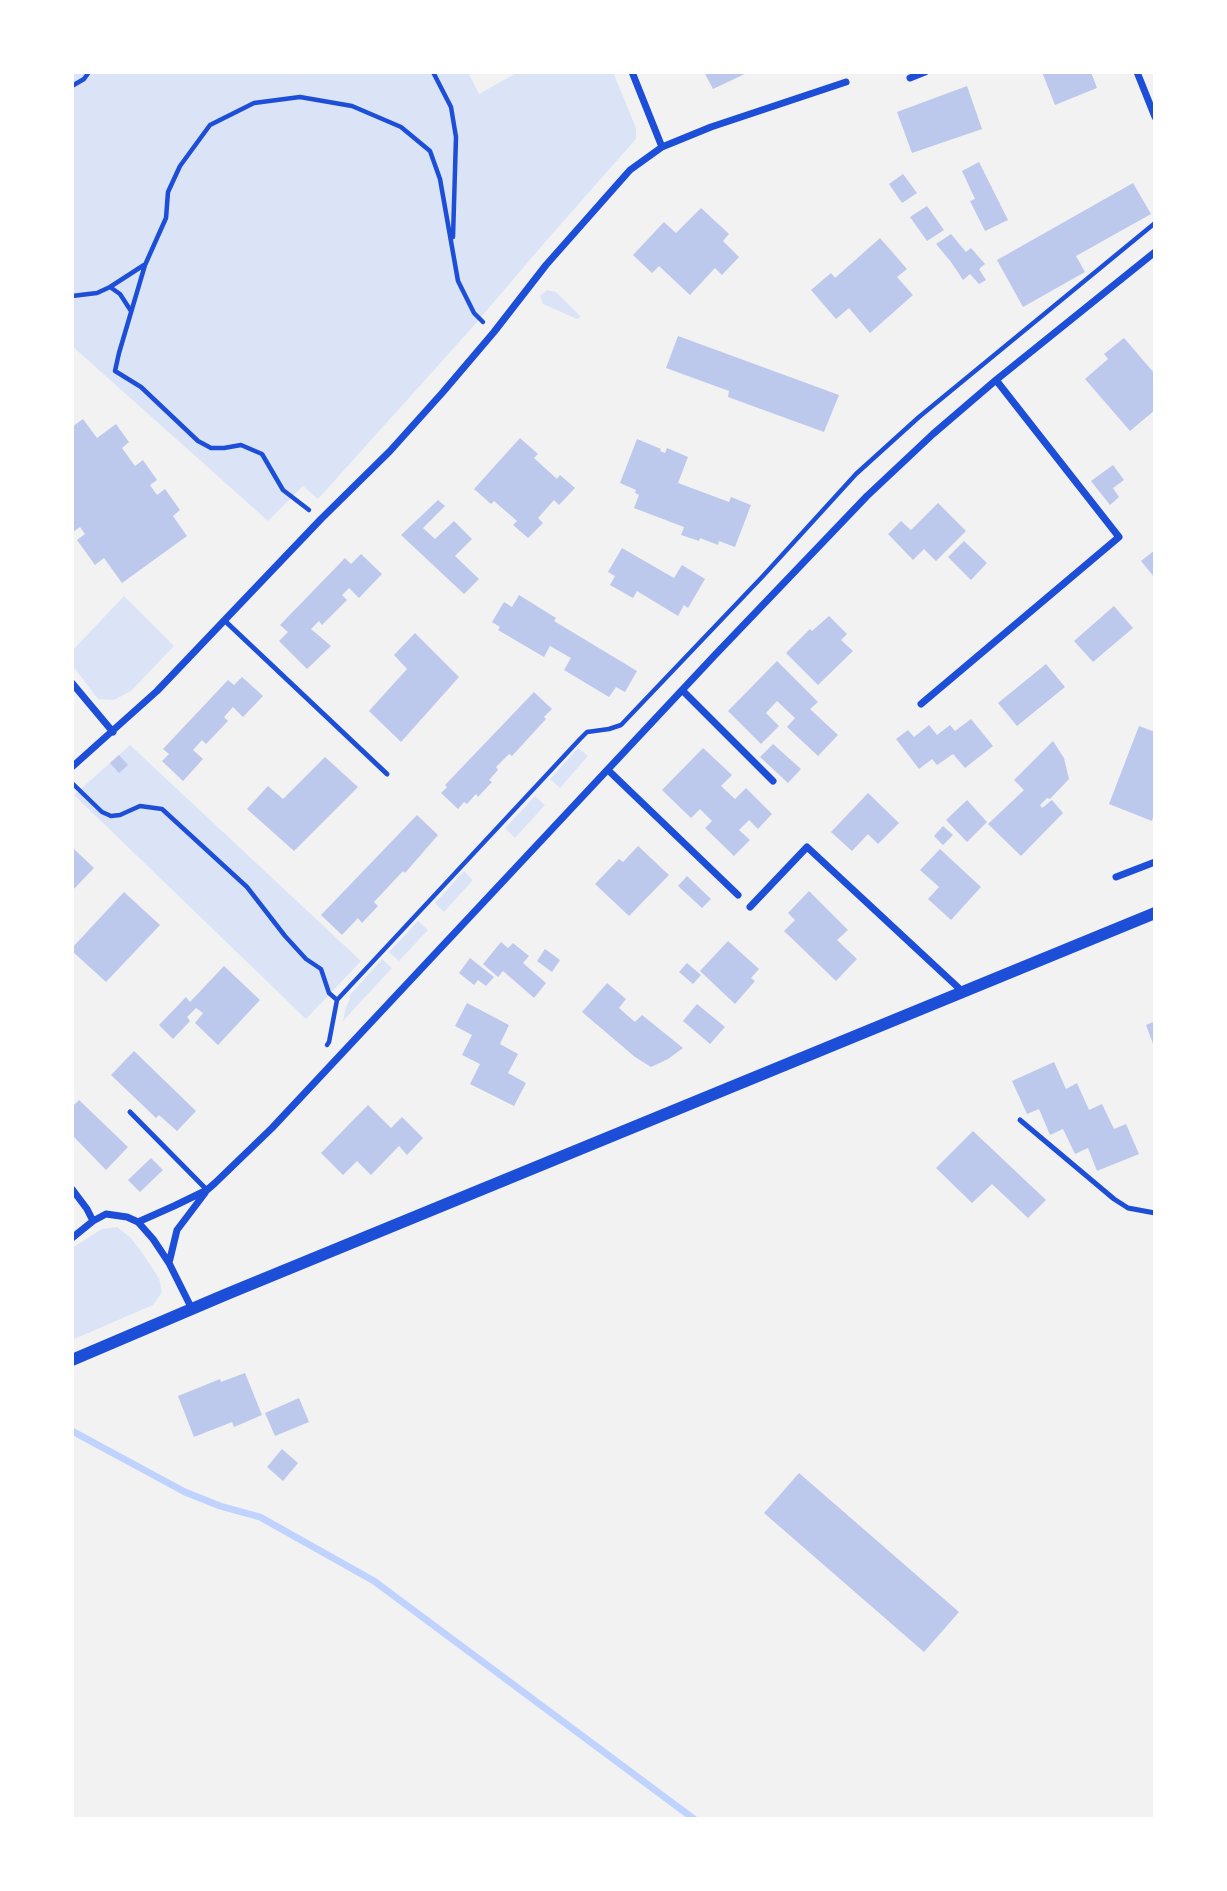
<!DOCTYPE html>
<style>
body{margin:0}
#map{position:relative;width:1227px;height:1891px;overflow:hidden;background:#f2f2f2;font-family:Jost,sans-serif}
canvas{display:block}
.frame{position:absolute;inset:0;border:74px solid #fff;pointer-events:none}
</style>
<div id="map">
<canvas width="1227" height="1891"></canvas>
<div class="frame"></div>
</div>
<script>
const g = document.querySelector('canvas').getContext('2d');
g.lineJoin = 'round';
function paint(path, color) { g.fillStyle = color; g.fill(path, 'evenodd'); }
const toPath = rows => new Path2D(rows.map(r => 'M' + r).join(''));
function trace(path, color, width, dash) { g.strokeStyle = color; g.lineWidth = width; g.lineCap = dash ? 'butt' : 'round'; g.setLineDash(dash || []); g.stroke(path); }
paint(toPath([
 [72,72,468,72,479,94,518,72,613,72,636,128,636,139,546,241,470,330,318,499,303,486,268,521,72,346],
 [547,290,556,292,580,316,579,318,577,319,543,304,540,296],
 [124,596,174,646,131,691,114,700,98,699,72,665,72,651],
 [130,745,361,961,306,1019,74,795],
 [578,748,588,756,560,788,550,779],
 [535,796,545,805,515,838,505,828],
 [464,871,473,880,444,912,435,903],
 [418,921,428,930,399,961,389,952],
 [382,959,392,968,343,1021,346,1007,350,999,349,996],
 [117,1227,131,1238,143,1254,159,1278,162,1292,153,1305,72,1340,72,1248,102,1229]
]), '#dbe4f7');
trace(toPath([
 [72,1431,185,1492,220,1506,260,1517,374,1581,694,1819]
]), '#bfd3fe', 7);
paint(toPath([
 [704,72,749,72,713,89],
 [1042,72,1091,72,1097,88,1055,105],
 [967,86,982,129,912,153,897,112],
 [979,162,1008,220,985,231,970,201,975,199,962,171],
 [903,174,917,193,902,203,889,184],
 [1133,183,1151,214,1076,256,1085,272,1023,307,997,260],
 [927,206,944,230,927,241,910,217],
 [701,208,729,234,723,241,739,257,722,275,715,268,690,295,659,266,652,273,633,255,664,222,676,233],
 [951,234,966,252,971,248,985,264,979,269,986,280,979,284,970,274,963,280,951,262,936,244],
 [880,238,907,269,897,277,913,295,870,333,849,308,836,319,811,290,831,273,835,278],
 [678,336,839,395,824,432,728,397,729,391,666,368],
 [1124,338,1155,374,1155,410,1130,431,1085,379,1108,359,1104,354],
 [83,419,97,438,116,424,129,442,122,448,135,466,143,460,157,480,150,485,157,495,165,489,180,510,173,516,187,536,122,583,104,558,95,565,77,540,85,534,80,527,73,532,72,530,72,427],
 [520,438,538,454,534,458,557,479,560,475,575,488,559,505,554,500,538,518,543,523,528,538,513,525,517,521,494,501,491,504,474,489],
 [637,439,661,449,660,451,665,453,667,448,688,457,678,483,729,502,731,497,751,505,735,547,719,541,718,545,700,538,699,541,681,535,684,527,634,508,639,495,635,493,636,490,620,483],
 [1113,465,1124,480,1113,488,1119,497,1110,505,1091,481],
 [438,500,445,506,423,528,435,539,454,521,472,539,455,556,479,579,464,594,401,535],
 [938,503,966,531,936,561,924,549,913,560,888,534,901,521,911,530],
 [964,541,987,563,971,580,948,557],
 [622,548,674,578,682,565,705,579,688,608,684,605,678,616,637,591,633,598,610,585,615,576,608,572],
 [1155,550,1155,578,1141,561],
 [361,554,382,574,359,598,349,588,342,595,347,600,322,625,319,621,311,629,331,646,307,669,279,641,288,632,280,625,345,558,351,564],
 [519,595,556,618,554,621,637,671,625,692,616,687,609,697,564,670,571,658,550,646,544,657,498,630,500,627,492,622,504,602,512,607],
 [1114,606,1133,628,1093,662,1074,641],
 [829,616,847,634,841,640,853,651,818,685,786,653,810,629,812,631],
 [415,633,459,677,401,742,369,711,407,669,394,655],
 [777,661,818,702,810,709,838,735,818,756,787,727,795,718,777,701,766,713,779,726,761,744,728,711],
 [1046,664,1065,687,1017,726,998,703],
 [242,677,263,696,243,717,233,707,224,717,228,721,206,744,202,740,193,750,203,759,183,781,162,761,169,754,163,749,228,680,234,685],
 [534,692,552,709,544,717,546,719,512,756,509,754,496,767,498,770,489,780,492,782,478,797,476,794,467,804,464,802,458,809,441,793,447,787,445,785],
 [971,719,993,746,965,768,953,754,937,765,932,759,919,769,896,739,908,730,914,737,929,725,937,735,950,725,955,731],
 [1139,726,1155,732,1155,812,1152,821,1109,804],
 [1053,741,1064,758,1069,779,1050,799,1047,798,1040,805,1042,808,1052,800,1063,813,1021,856,988,824,1024,790,1014,780],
 [773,744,801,769,788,783,760,757],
 [703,748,732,775,721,786,735,799,746,788,772,814,758,829,749,820,739,830,750,840,734,856,705,828,712,821,700,809,691,818,662,790],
 [119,755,128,765,119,773,110,763],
 [325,757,358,787,294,851,247,809,268,786,283,799],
 [868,793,899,823,878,844,868,834,852,851,831,832],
 [967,800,987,822,967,842,946,820],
 [417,815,438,835,405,873,403,871,374,902,378,906,362,923,358,918,342,935,321,915],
 [943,826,953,835,943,845,934,836],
 [638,846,669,875,629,916,595,884,619,859,623,862],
 [72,847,94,868,72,891],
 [940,849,981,887,951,920,928,899,939,887,920,870],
 [687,876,711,899,702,908,678,886],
 [809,891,848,930,837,940,857,959,836,981,784,931,795,920,788,913],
 [124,892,160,925,106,982,72,951,72,948],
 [728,941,759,969,751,978,755,981,735,1004,700,971],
 [501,942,508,948,513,943,529,956,523,963,546,983,534,998,503,971,498,977,483,964],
 [545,949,560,960,552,972,537,961],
 [470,958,494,977,486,986,478,980,474,985,459,973],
 [687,963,701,975,693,984,679,972],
 [224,966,260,1000,218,1045,195,1023,203,1013,196,1008,187,1017,190,1021,173,1039,159,1025,186,997,190,1002],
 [607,983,626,999,619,1008,635,1022,642,1015,683,1048,668,1059,651,1067,635,1057,582,1012],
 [467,1003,509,1025,500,1044,518,1054,508,1073,526,1083,514,1106,470,1084,480,1064,462,1055,472,1035,455,1026],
 [697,1004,725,1027,710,1044,683,1021],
 [1155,1021,1155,1049,1146,1025],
 [134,1051,196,1111,177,1131,159,1115,156,1118,111,1075],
 [1054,1062,1066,1089,1077,1083,1089,1110,1102,1104,1114,1129,1126,1124,1139,1154,1097,1171,1088,1148,1075,1154,1063,1129,1050,1135,1039,1109,1027,1114,1012,1081],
 [79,1100,128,1147,106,1170,72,1135,72,1107],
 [368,1105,391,1128,402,1117,423,1138,407,1155,399,1146,371,1175,357,1161,343,1175,321,1153],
 [973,1131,1046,1200,1028,1218,992,1184,972,1203,936,1168],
 [151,1158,163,1170,140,1192,128,1180],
 [245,1373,262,1415,234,1427,232,1422,194,1437,178,1396,220,1379,221,1382],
 [299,1398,309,1422,275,1436,265,1413],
 [282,1449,298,1463,283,1481,267,1467],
 [799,1473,959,1612,924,1652,764,1513]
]), '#bdc9ec');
trace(toPath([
 [433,72,451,107,456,137,453,237],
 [72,86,84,79,89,72],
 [110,287,120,294,131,311],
 [72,296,97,293,110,287,144,265],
 [309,510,283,490,262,454,241,445,224,448,211,448,198,441,141,387,115,371,119,353,145,265,166,218,168,192,180,166,210,125,254,103,300,97,352,106,401,127,430,151,440,179,458,281,474,313,483,322],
 [72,783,102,812,111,816,120,815,140,806,162,809,247,887,285,936,306,959,321,969,329,993,337,1000],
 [327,1045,329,1042,337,1000,580,739,587,732,609,729,621,725,763,576,856,474,919,417,1155,223]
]), '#1d4ed8', 4.5);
trace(toPath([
 [224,620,387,774],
 [130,1112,207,1190],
 [1020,1120,1114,1199,1128,1208,1155,1213]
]), '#1d4ed8', 5);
trace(toPath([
 [1137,72,1155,117],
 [910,78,925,72],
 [662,147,711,127,846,82],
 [72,683,113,732],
 [683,691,773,781],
 [921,704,1119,537,996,380],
 [72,767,157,691,321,519,390,451,443,392,494,332,546,265,630,170,662,147,632,72],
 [608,770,738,895],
 [1116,877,1155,862],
 [750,907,807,847,963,992],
 [72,1189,87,1209,93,1221],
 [138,1222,174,1206,207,1190,215,1183,272,1128,714,656,867,496,933,434,996,380,1155,252],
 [72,1238,93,1221,106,1214,127,1217,138,1222,153,1239,169,1263,192,1309],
 [169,1263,177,1230,205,1193]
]), '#1d4ed8', 7);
trace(toPath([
 [72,1360,227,1294,1155,913]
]), '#1d4ed8', 12);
</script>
